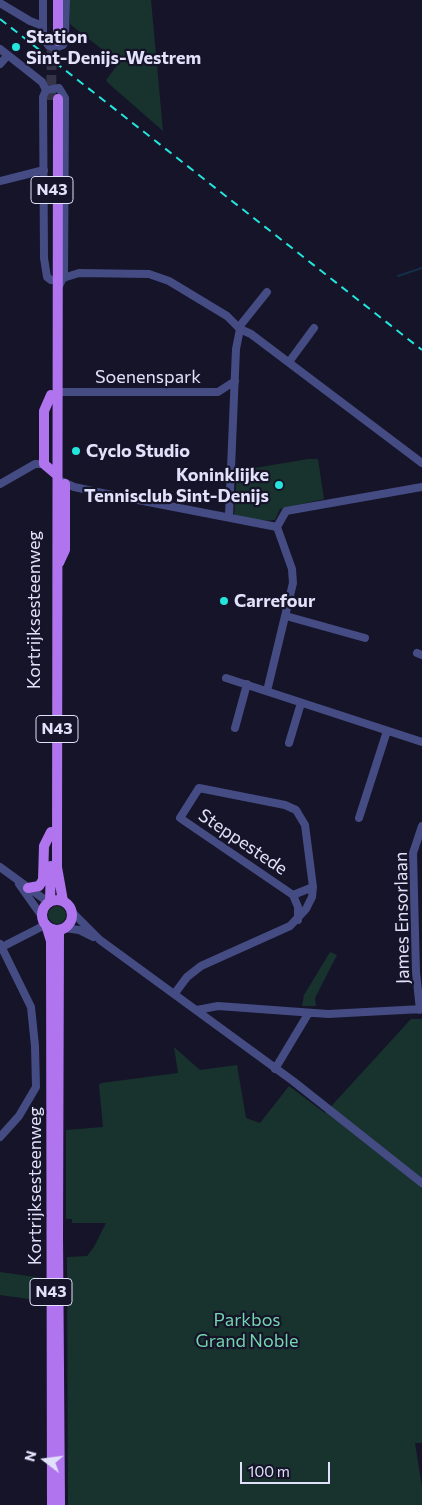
<!DOCTYPE html>
<style>
body{margin:0}
#map{position:relative;width:422px;height:1505px;overflow:hidden;background:#151429;font-family:Commissioner,sans-serif}
canvas{display:block}
.north{position:absolute;left:20px;top:1435px;width:50px;height:50px;-webkit-text-stroke:4px #151429;paint-order:stroke;rotate:285deg;font-size:14px;font-weight:700;line-height:20px;text-align:center;color:#e1e1fb}
.north::after{content:'';display:block;margin:auto;width:18px;height:22px;background:#e1e1fb;clip-path:polygon(50% 0,100% 100%,50% 72%,0 100%)}
.scale{position:absolute;left:240px;top:1462px;width:90px;height:22px;box-sizing:border-box;border:2px solid #e1e1fb;border-top:0;padding-left:6px;font-size:15px;line-height:18px;white-space:nowrap;color:#e1e1fb;-webkit-text-stroke:4px #151429;paint-order:stroke}
</style>
<div id="map">
<canvas width="422" height="1505"></canvas>
<div class="north">N</div>
<div class="scale">100 m</div>
</div>
<script>
const g = document.querySelector('canvas').getContext('2d');
g.lineJoin = 'round';
function paint(path, color) { g.fillStyle = color; g.fill(path, 'evenodd'); }
const toPath = rows => new Path2D(rows.map(r => 'M' + r).join(''));
function trace(path, color, width, dash) { g.strokeStyle = color; g.lineWidth = width; g.lineCap = dash ? 'butt' : 'round'; g.setLineDash(dash || []); g.stroke(path); }
function drawText(font, color, halo, rows, align = 'center') {
  g.font = font + ' Commissioner,sans-serif'; g.lineWidth = 4.5; g.setLineDash([]); g.textBaseline = 'middle'; g.strokeStyle = halo; g.fillStyle = color; for (const [text, x, y, turn = 0] of rows) {
    g.save(); g.translate(x, y); g.rotate((+turn || 0) * Math.PI / 180); g.textAlign = isNaN(turn) ? turn : align; if (halo) g.strokeText(text, 0, 0); g.fillText(text, 0, 0); g.restore();
  }
}
paint(toPath([
 [70,0,151,0,163,131,108,83,106,80,119,63,70,24],
 [308,459,318,459,324,499,280,509,275,520,262,521,234,515,237,471],
 '48 915a9 9 0 1 1 18 0a9 9 0 1 1-18 0Z',
 [330,952,337,955,315,998,316,1006,302,1006,304,995],
 [411,1019,422,1019,422,1443,415,1443,422,1487,422,1505,68,1505,67,1257,87,1256,94,1247,106,1223,72,1223,72,1219,66,1219,66,1130,103,1127,99,1085,101,1083,178,1073,174,1047,200,1070,237,1065,246,1118,260,1123,289,1086,325,1113],
 [0,1272,43,1278,43,1301,0,1295]
]), '#18332e');
trace(toPath([
 [398,276,422,268]
]), '#142f48', 2);
trace(toPath([
 [51,100,52,40]
]), '#343348', 10, [10, 5]);
trace(toPath([
 [43,0,43,38,49,46,55,48,63,45,65,38,66,0],
 [0,3,30,21,43,26],
 [0,49,42,82,46,90],
 [0,64,8,55],
 [46,90,59,88,65,98,64,278],
 [46,90,43,97,44,258,47,277,51,280],
 [0,181,44,170],
 [59,286,63,278,79,273,149,274,169,281,227,316,240,329,251,334,422,463],
 [239,327,267,292],
 [289,362,314,328],
 [57,392,218,392,235,381],
 [61,481,74,487,102,493,277,527,286,511,422,487],
 [0,484,35,464,44,464],
 [229,516,236,349,240,329],
 [286,616,365,638],
 [417,653,422,655],
 [226,678,422,742],
 [267,691,293,583,292,569,277,527],
 [235,728,247,684],
 [289,743,301,703],
 [359,818,387,731],
 [0,867,48,902],
 [19,884,41,915],
 [72,912,100,940,293,1081,422,1183],
 [298,920,298,907,293,895,180,818,199,788,285,805,296,810,305,825,313,887],
 [65,928,79,930,93,937],
 [0,944,31,1007,35,1046,36,1087,19,1116,0,1137],
 [2,947,45,925],
 [175,993,187,977,201,966,290,926,306,909,312,897,313,887,293,895],
 [197,1010,218,1006,328,1014,422,1009],
 [420,1010,416,972,413,853,422,826],
 [275,1069,308,1014]
]), '#454c83', 8);
trace(toPath([
 [58,0,58,41],
 [58,99,57,867,63,901],
 [51,395,44,411,44,464,57,475],
 [59,563,65,550,65,484],
 [28,888,39,886,43,880,44,846,51,832],
 '42 915a15 15 0 1 1 30 0a15 15 0 1 1-30 0Z',
 [50,901,51,866],
 [47,928,51,941,52,1505],
 [59,930,58,1237,60,1505]
]), '#b075ee', 10);
trace(toPath([
 [0,19,422,350]
]), '#24e4dc', 2, [8, 6]);
for (const [x, y, r, color] of [
 [16,47,5,"#24e4dc"],
 [76,451,5,"#24e4dc"],
 [279,485,5,"#24e4dc"],
 [224,601,5,"#24e4dc"]
]) { const dot = new Path2D(); dot.arc(x, y, r, 0, 2 * Math.PI); g.fillStyle = color; g.fill(dot); trace(dot, '#151429', 2); }
for (const [x, y, w] of [
 [52,190,42],
 [57,729,42],
 [51,1292,42]
]) { const box = new Path2D(); box.roundRect(x - w / 2, y - 13.5, w, 27, 4); g.fillStyle = '#151429'; g.fill(box); trace(box, '#e1e1fb', 1); }
drawText('bold 16px', '#e1e1fb', null, [
 ["N43",52,190],
 ["N43",57,729],
 ["N43",51,1292]
]);
drawText('bold 18px', '#e1e1fb', '#151429', [
 ["Station",26,37],
 ["Sint-Denijs-Westrem",26,58],
 ["Cyclo Studio",86,451],
 ["Koninklijke",269,475,"right"],
 ["Tennisclub Sint-Denijs",269,496,"right"],
 ["Carrefour",234,601]
], 'left');
drawText('18px', '#e1e1fb', '#151429', [
 ["Soenenspark",148,377],
 ["Kortrijksesteenweg",34,610,-90],
 ["Steppestede",243,842,34],
 ["James Ensorlaan",402,918,-91],
 ["Kortrijksesteenweg",35,1186,-90]
]);
drawText('18px', '#74d4ae', '#151429', [
 ["Parkbos",247,1320],
 ["Grand Noble",247,1341]
]);
</script>
